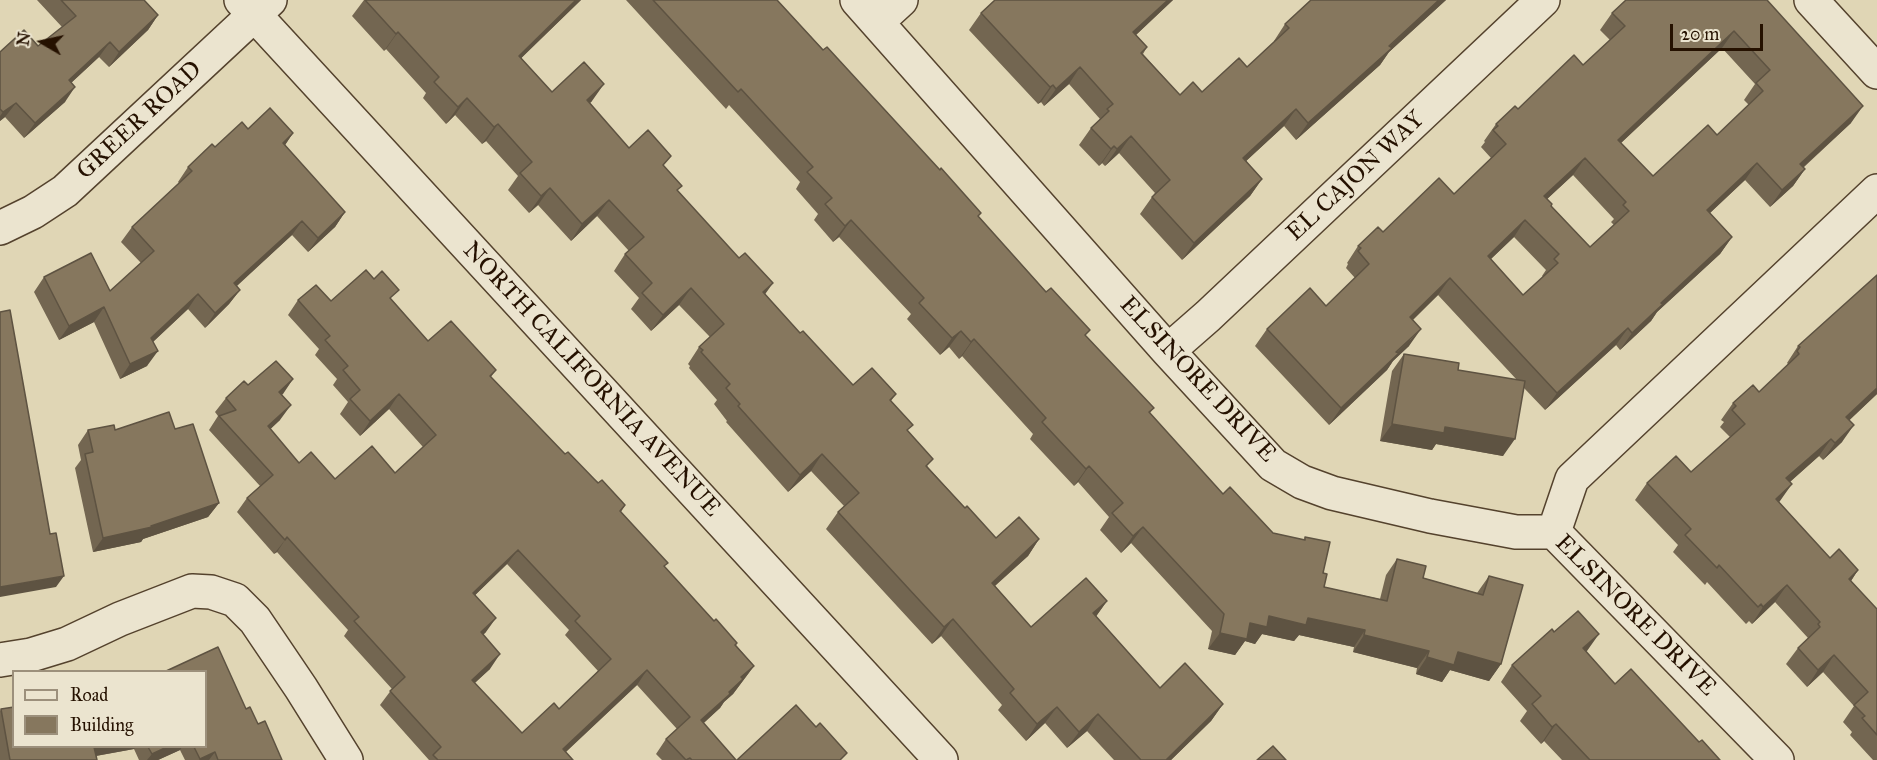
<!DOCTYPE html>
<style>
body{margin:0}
#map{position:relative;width:1877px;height:760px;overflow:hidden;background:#e0d6b5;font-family:"IM FELL Great Primer",serif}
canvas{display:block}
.legend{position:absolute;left:12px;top:670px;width:195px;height:78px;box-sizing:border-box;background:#ebe4cf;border:2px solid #9c907c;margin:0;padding:8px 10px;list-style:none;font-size:18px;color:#251100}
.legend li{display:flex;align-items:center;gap:12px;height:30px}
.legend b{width:30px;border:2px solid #9c907c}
.north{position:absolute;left:12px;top:12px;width:60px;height:60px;-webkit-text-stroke:4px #ebe4cf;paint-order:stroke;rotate:279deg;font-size:16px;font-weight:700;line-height:24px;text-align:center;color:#251100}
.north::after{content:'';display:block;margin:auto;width:21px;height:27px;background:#251100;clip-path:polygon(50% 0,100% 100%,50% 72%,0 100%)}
.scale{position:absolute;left:1670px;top:24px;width:93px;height:27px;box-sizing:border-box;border:3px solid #251100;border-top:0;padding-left:8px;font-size:18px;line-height:21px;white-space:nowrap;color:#251100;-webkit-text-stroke:4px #ebe4cf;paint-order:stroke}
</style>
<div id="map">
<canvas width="1877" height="760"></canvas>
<ul class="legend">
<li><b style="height:8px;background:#ebe4cf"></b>Road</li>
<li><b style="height:16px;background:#86775e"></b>Building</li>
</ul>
<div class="north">N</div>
<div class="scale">20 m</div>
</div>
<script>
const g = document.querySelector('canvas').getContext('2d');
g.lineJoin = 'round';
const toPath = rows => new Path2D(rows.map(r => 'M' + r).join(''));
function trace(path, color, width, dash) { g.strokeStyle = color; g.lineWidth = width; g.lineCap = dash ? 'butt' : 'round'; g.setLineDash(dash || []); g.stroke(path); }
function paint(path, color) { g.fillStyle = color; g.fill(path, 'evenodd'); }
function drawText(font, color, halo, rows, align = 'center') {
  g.font = font + ' "IM FELL Great Primer",serif'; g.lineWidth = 4.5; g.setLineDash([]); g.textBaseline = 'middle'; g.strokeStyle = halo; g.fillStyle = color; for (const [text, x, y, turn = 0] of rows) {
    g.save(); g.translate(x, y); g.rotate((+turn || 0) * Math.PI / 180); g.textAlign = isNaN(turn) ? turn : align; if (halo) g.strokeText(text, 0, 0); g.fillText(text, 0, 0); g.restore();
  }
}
const minor = toPath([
 [241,0,941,760],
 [857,0,1168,351,1273,465,1302,482,1332,493,1430,516,1516,532,1554,532,1777,760],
 [1811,0,1877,72],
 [877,22,901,0],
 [0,228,33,212,65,191,270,0],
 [1168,351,1208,316,1543,0],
 [1554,532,1572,479,1877,191],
 [0,660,31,655,67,644,120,619,192,591,211,592,235,600,255,620,301,688,346,760]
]);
trace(minor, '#54422d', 36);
trace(minor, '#ebe4cf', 33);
paint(toPath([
 [37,0,144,0,158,15,148,30,109,67,99,57,71,83,65,102,24,138,5,117,0,121,0,52,38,46,62,27],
 [364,0,581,0,521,58,552,92,592,101,590,103,629,148,664,166,678,191,765,294,800,333,853,385,896,394,891,401,928,467,965,508,996,538,1039,539,1028,556,995,586,1031,627,1107,601,1096,616,1160,688,1223,704,1211,721,1171,760,1114,760,1087,731,1067,748,1045,723,1026,741,998,710,1002,705,941,636,932,644,826,529,838,512,844,506,811,471,788,492,726,422,727,421,714,404,717,400,689,368,690,366,688,364,699,347,710,337,679,305,651,331,631,309,639,298,614,271,625,254,629,251,597,216,571,241,538,205,529,213,508,190,518,176,486,141,482,144,455,115,446,124,423,98,426,93,386,49,384,51,352,16],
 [626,0,777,0,979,217,1086,336,1154,408,1150,413,1223,494,1273,533,1304,540,1305,537,1323,573,1324,587,1380,599,1386,575,1397,559,1423,578,1477,593,1489,576,1501,664,1489,681,1450,670,1442,682,1416,674,1417,668,1353,652,1354,647,1299,635,1294,641,1262,634,1255,644,1245,641,1235,655,1208,649,1212,631,1131,543,1121,553,1100,530,1109,517,1078,482,1074,486,1030,439,1033,434,962,356,959,359,949,347,940,355,907,319,911,314,839,237,833,242,814,220,818,214,796,189,800,182,729,105,726,109],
 [995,0,1173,0,1136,35,1147,47,1143,54,1180,95,1202,92,1247,67,1274,42,1274,41,1285,24,1311,0,1446,0,1389,52,1380,65,1296,140,1284,126,1246,161,1262,179,1250,196,1182,260,1140,214,1152,197,1155,193,1119,153,1105,166,1102,163,1099,166,1079,145,1091,128,1100,119,1069,84,1044,106,1041,102,1038,104,969,30,981,13],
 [1767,0,1851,123,1803,168,1805,169,1793,186,1770,207,1745,180,1710,213,1732,237,1720,254,1657,312,1651,321,1620,350,1616,345,1545,410,1524,388,1503,456,1436,444,1432,450,1380,441,1392,371,1404,354,1458,370,1517,380,1438,295,1413,320,1409,346,1393,361,1387,370,1329,425,1255,346,1267,329,1326,306,1355,278,1346,268,1348,264,1347,263,1358,246,1454,194,1491,158,1481,147,1485,142,1484,141,1496,124,1583,65,1610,40,1600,30,1612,13],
 [1722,48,1755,84,1744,100,1749,105,1717,135,1653,176,1621,143],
 [1573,175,1614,219,1611,222,1614,225,1590,247,1551,206,1547,199],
 [1514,237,1546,270,1542,276,1543,277,1523,295,1491,259],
 [248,129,293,133,285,145,345,212,335,227,308,252,292,235,236,286,240,290,229,304,205,328,188,309,153,342,147,366,120,379,94,322,59,340,34,292,44,277,110,291,141,263,121,242,132,227,179,183,178,182,188,167,215,147],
 [1877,275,1877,394,1849,420,1842,442,1823,460,1819,456,1790,482,1779,502,1830,558,1858,570,1851,581,1877,609,1877,760,1873,760,1850,735,1852,732,1843,722,1854,706,1823,672,1807,687,1786,664,1798,648,1808,638,1775,602,1752,624,1749,621,1746,624,1707,582,1705,585,1673,552,1678,545,1635,500,1647,483,1691,472,1730,437,1720,427,1724,422,1721,420,1733,403,1759,392,1785,368,1788,364,1787,363,1798,346],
 [374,279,428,341,496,370,491,377,565,454,625,505,621,512,665,567,714,621,737,643,736,645,754,666,733,694,724,702,720,708,703,723,736,760,662,760,656,754,666,739,677,729,637,685,566,752,573,760,429,760,380,705,392,689,344,636,348,630,277,552,274,554,237,512,247,498,260,486,209,430,218,416,215,412,226,398,248,385,293,379,281,395,280,420,270,429,299,463,335,479,395,473,423,447,389,409,360,436,340,414,348,402,333,385,337,379,315,355,319,349,288,315,298,300,331,301],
 [507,564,569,630,565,635,598,671,559,709,522,733,474,683,490,669,483,635,486,632,475,595],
 [175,429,219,503,208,517,143,539,141,542,93,552,75,468,81,460,78,445,88,430],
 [1554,632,1586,652,1615,684,1699,742,1720,760,1562,760,1544,741,1541,744,1520,721,1527,711,1501,682,1512,665],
 [1,709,14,747,206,747,246,709,258,724,282,760,185,760,180,750,158,760,139,760,134,749,96,756,97,760,0,760,0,711]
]), '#736651');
paint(toPath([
 [576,0,581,0,507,72,519,56],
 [1168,0,1173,0,1121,49,1133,32],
 [1439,0,1446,0,1389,52,1380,65,1296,140,1308,123],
 [158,15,148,30,109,67,119,52],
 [1734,31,1722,48,1606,157,1618,140],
 [398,32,386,49,384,51,396,34],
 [110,42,99,57,58,95,69,80],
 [1080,67,1069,84,1044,106,1056,89],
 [604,84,592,101,575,117,587,100],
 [1053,85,1041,102,1038,104,1050,87],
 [75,87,65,102,24,138,35,123],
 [467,98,455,115,446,124,458,107],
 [16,103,5,117,0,121,0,116,3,112],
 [1863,106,1851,123,1788,181,1800,164],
 [1296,109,1284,126,1231,175,1243,158],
 [498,124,486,141,482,144,494,127],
 [293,133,283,148,283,143],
 [1131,136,1119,153,1105,166,1117,149],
 [1114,146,1102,163,1099,166,1111,149],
 [1585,158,1573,175,1532,213,1544,196],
 [1757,163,1745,180,1695,227,1707,210],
 [1805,169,1793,186,1770,207,1782,190],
 [1262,179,1250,196,1182,260,1194,243],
 [550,188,538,205,529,213,541,196],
 [609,200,597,216,571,241,582,224],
 [345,212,335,227,308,252,318,238],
 [851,220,839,237,833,242,845,226],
 [1525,220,1514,237,1476,273,1488,256],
 [302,221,292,235,224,298,234,283],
 [1732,237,1720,254,1657,312,1651,321,1620,350,1632,333,1661,303],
 [1450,278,1438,295,1398,334,1410,317],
 [773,283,761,300,763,292],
 [691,288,679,305,651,331,663,315],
 [240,290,229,304,205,328,215,313],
 [198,294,188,309,141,353,151,338],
 [104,307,94,322,59,340,69,326],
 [1628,328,1616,345,1545,410,1557,393],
 [1421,329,1409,346,1393,361,1387,370,1329,425,1341,408],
 [961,331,949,347,940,355,952,338],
 [974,339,962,356,959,359,971,342],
 [158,351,147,366,120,379,130,364],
 [293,379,283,394,268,406,279,392],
 [1877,388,1877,394,1835,434,1846,417],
 [399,394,389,409,360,436,370,421],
 [291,405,280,420,258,441,268,426],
 [1392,424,1445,427,1515,439,1503,456,1436,444,1432,450,1380,441],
 [1854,425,1842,442,1823,460,1835,443],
 [1831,439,1819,456,1775,495,1786,478],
 [822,454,811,471,788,492,800,475],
 [1089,466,1078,482,1074,486,1086,469],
 [1792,484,1780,501,1764,516,1776,499],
 [219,503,208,517,143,539,141,542,93,552,103,538,151,526],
 [1143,527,1131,543,1121,553,1133,536],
 [287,537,277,552,274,554,285,540],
 [1039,539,1028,556,980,599,992,583],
 [518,550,507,564,463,607,473,593],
 [1858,570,1847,587,1849,579],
 [64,576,56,587,0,597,0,587],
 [1787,585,1775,602,1752,624,1763,607],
 [1107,601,1095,618,1093,613],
 [1269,616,1308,618,1365,630,1354,647,1299,635,1294,641,1262,634,1255,644,1245,641,1235,655,1208,649,1220,633],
 [496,618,486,632,470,646,481,632],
 [953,619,941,636,932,644,944,627],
 [1599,634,1587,651,1571,665,1583,648],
 [1364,635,1429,651,1417,668,1353,652],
 [1458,652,1501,664,1489,681,1450,670,1442,682,1416,674,1427,657],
 [500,654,490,669,462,695,472,680],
 [1834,655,1823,672,1807,687,1818,670],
 [754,666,733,694,724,702,720,708,691,735,701,720,741,677],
 [647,670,637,685,557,760,563,749],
 [1223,704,1211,721,1171,760,1166,760],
 [1057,707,1045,723,1026,741,1037,724],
 [1098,714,1087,731,1067,748,1079,732],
 [1556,724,1544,741,1541,744,1552,727],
 [93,747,136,747,134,749,84,758],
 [167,747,182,747,180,750,158,760,147,760,152,754],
 [215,752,209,760,199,760,200,759]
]), '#5e5342');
const building = toPath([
 [61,0,144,0,158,15,119,52,110,42,69,80,75,87,35,123,16,103,3,112,0,109,0,52,24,30,38,46,76,16,61,0],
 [365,0,576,0,519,56,552,92,584,62,604,84,587,100,629,148,648,130,671,156,663,165,682,186,677,190,739,258,745,253,773,283,763,292,800,333,803,331,853,385,872,368,896,394,890,400,913,425,907,430,933,459,926,466,965,508,967,506,996,538,1019,517,1039,539,992,583,1031,627,1086,578,1107,601,1093,613,1160,688,1185,663,1223,704,1166,760,1141,760,1098,714,1079,732,1057,707,1037,724,1010,693,1014,689,953,619,944,627,838,512,859,493,822,454,800,475,738,406,740,404,726,388,730,384,701,352,703,350,699,347,724,324,691,288,663,315,642,293,652,283,625,254,644,237,609,200,582,224,550,188,541,196,520,173,532,162,498,124,494,127,467,98,458,107,434,82,439,77,398,32,396,34,365,0],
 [653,0,777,0,823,50,827,47,940,170,941,168,981,213,978,216,1046,292,1051,288,1090,330,1085,335,1154,408,1149,412,1223,494,1230,487,1273,533,1305,540,1305,537,1330,542,1323,573,1327,574,1324,587,1387,601,1397,559,1426,566,1423,578,1483,595,1489,576,1523,585,1501,664,1458,652,1454,665,1427,657,1429,651,1364,635,1365,630,1308,618,1306,625,1269,616,1267,627,1250,623,1247,639,1220,633,1224,614,1143,527,1133,536,1112,513,1123,503,1089,466,1086,469,1042,422,1046,418,974,339,971,342,961,331,952,338,919,303,924,298,851,220,845,226,825,204,832,198,807,172,813,167,741,89,738,92,653,0],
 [995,0,1168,0,1133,32,1147,47,1141,53,1180,95,1193,82,1202,92,1239,58,1247,67,1289,28,1285,24,1311,0,1439,0,1389,46,1392,48,1308,123,1296,109,1243,158,1262,179,1194,243,1152,197,1170,180,1131,136,1117,149,1114,146,1111,149,1091,128,1109,111,1107,109,1113,104,1080,67,1056,89,1053,85,1050,87,981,13,995,0],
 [1626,0,1767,0,1863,106,1800,164,1805,169,1782,190,1757,163,1707,210,1732,237,1661,303,1663,304,1632,333,1628,328,1557,393,1450,278,1410,317,1421,329,1396,352,1399,353,1341,408,1267,329,1310,288,1326,306,1369,264,1358,251,1361,248,1358,246,1378,227,1383,232,1439,178,1454,194,1506,144,1493,130,1498,126,1496,124,1515,106,1518,109,1574,55,1583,65,1625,26,1612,13,1626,0],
 [1734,31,1770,70,1756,83,1763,91,1717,135,1708,125,1653,176,1618,140,1734,31],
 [1585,158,1626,202,1623,205,1629,211,1590,247,1551,206,1552,204,1544,196,1585,158],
 [1525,220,1559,254,1554,259,1558,263,1523,295,1488,256,1525,220],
 [270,108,293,133,283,143,345,212,318,238,302,221,234,283,240,290,215,313,198,294,151,338,158,351,130,364,104,307,69,326,44,277,91,253,110,291,154,251,132,227,192,171,188,167,212,144,215,147,242,122,248,129,270,108],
 [366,270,374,279,382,271,399,290,390,298,428,341,451,321,496,370,490,376,565,454,568,452,598,483,602,480,625,505,620,511,668,563,664,566,714,621,716,619,737,643,735,645,754,666,741,677,743,679,729,692,730,694,701,720,736,760,692,760,690,758,686,760,666,739,690,717,647,670,563,749,573,760,438,760,433,755,441,747,390,691,405,677,354,621,359,617,287,537,285,540,247,498,273,475,219,416,236,410,226,398,244,381,248,385,276,361,293,379,279,392,291,405,268,426,299,463,311,452,335,479,372,446,395,473,436,435,399,394,370,421,350,399,360,390,343,370,348,366,325,340,330,336,298,300,316,285,331,301,366,270],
 [518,550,580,616,575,621,611,659,559,709,554,703,522,733,472,680,500,654,481,632,496,618,473,593,518,550],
 [1877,275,1877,388,1846,417,1854,425,1835,443,1831,439,1786,478,1792,484,1776,499,1830,558,1839,549,1858,570,1849,579,1877,609,1877,735,1862,718,1865,716,1854,705,1868,692,1834,655,1818,670,1798,648,1820,627,1818,624,1820,622,1787,585,1763,607,1761,604,1758,607,1719,565,1717,568,1685,535,1691,529,1647,483,1676,456,1691,472,1745,424,1732,410,1736,406,1733,403,1753,385,1759,392,1799,354,1797,351,1800,347,1798,346,1877,275],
 [10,310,50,534,56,533,64,576,0,587,0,312,10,310],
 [1404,354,1459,363,1458,370,1525,381,1515,439,1445,427,1444,433,1392,424,1404,354],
 [169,412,175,429,193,424,219,503,151,526,152,527,103,538,85,454,93,452,88,430,114,425,115,430,169,412],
 [1578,611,1599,634,1583,648,1615,684,1631,669,1699,742,1702,740,1720,760,1590,760,1556,724,1552,727,1532,704,1541,696,1512,665,1552,629,1554,632,1578,611],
 [218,647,246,709,250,707,258,724,265,721,282,760,218,760,215,752,200,759,194,747,206,747,206,672,164,672,218,647],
 [796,705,816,727,820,723,847,753,840,760,737,760,796,705],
 [14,707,14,747,94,747,97,760,10,760,1,709,14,707],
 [1273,746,1286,760,1257,760,1273,746],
 [148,747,167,747,152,754,148,747]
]);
paint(building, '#86775e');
trace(building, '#5e5342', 1.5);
drawText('24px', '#251100', '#ebe4cf', [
 ["GREER ROAD",140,121,-43],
 ["EL CAJON WAY",1356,177,-43],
 ["NORTH CALIFORNIA AVENUE",591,380,47],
 ["ELSINORE DRIVE",1197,380,47],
 ["ELSINORE DRIVE",1635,616,45]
]);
</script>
